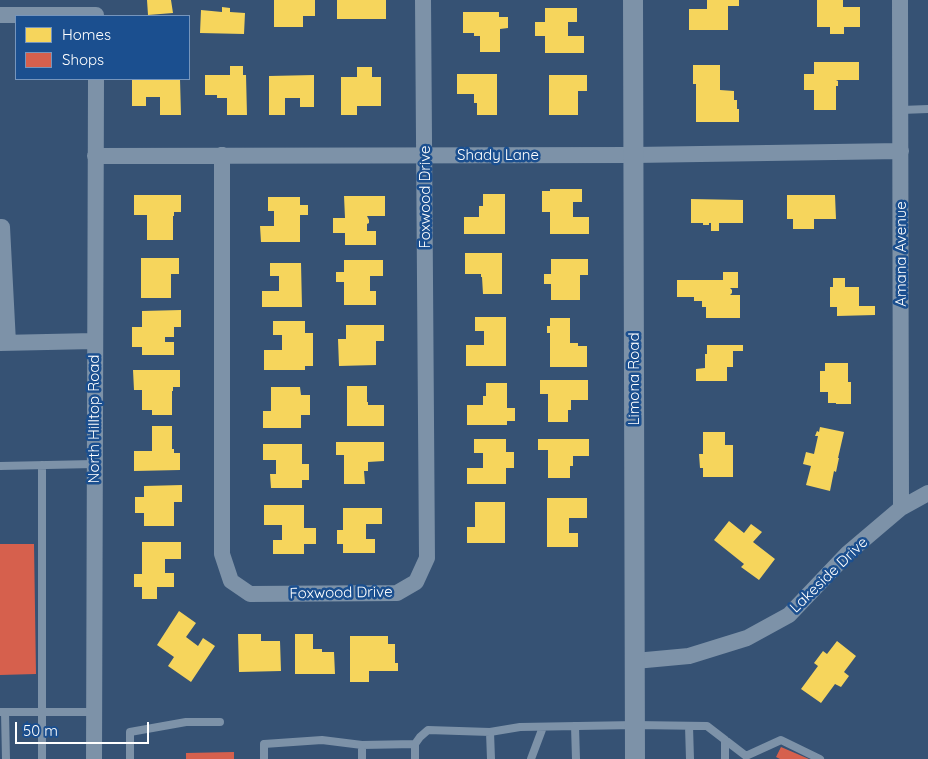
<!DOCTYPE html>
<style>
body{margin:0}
#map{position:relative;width:928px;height:759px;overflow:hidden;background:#365274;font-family:Quicksand,sans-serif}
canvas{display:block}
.legend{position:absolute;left:15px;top:15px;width:175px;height:65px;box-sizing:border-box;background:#1b4f8f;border:1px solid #7695bc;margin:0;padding:6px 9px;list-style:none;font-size:15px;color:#fff}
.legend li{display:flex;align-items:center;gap:10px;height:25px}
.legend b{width:25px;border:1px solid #7695bc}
.scale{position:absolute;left:15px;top:722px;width:134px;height:22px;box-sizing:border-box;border:2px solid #fff;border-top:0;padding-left:6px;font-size:15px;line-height:18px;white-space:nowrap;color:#fff;-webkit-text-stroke:4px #1b4f8f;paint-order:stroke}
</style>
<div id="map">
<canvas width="928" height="759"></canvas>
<ul class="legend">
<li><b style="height:14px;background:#f6d55c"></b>Homes</li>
<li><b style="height:14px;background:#d6604d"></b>Shops</li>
</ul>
<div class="scale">50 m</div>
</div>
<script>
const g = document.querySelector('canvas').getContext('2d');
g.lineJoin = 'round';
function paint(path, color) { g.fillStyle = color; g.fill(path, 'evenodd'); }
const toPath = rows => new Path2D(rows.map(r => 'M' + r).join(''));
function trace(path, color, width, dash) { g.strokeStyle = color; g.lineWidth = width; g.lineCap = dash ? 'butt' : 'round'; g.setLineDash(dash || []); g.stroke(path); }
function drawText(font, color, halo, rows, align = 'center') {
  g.font = font + ' Quicksand,sans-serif'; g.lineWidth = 5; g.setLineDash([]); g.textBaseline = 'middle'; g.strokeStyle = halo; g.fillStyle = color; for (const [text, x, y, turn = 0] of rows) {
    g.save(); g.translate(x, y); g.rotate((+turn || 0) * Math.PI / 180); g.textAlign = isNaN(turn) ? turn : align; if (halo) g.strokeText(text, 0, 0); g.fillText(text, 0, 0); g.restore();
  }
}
paint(toPath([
 [147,0,171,0,173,13,148,15],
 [274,0,315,0,315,16,303,16,303,27,274,27],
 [337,0,386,0,386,19,337,19],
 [707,0,739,0,739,6,728,6,728,30,689,30,689,9,707,9],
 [817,0,843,0,843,7,860,7,860,27,844,27,844,34,830,34,830,27,817,27],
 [222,7,230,8,230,12,245,13,244,34,200,33,201,10,222,12],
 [545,8,577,8,577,22,568,22,568,36,584,36,584,53,545,53,545,36,535,36,535,22,545,22],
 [463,12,499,12,499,17,508,17,508,28,500,29,500,52,480,52,480,36,474,36,474,33,463,33],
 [814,62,859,62,859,80,836,80,838,81,838,86,836,86,836,110,814,110,814,90,804,90,804,74,814,74],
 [693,65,720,65,720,90,734,91,734,100,737,100,737,109,739,109,739,122,696,122,696,84,693,84],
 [230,66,243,66,243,75,246,75,247,115,227,115,227,98,217,98,217,95,205,95,205,75,230,75],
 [357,67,372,67,372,77,381,77,381,106,357,106,357,115,341,115,341,77,357,77],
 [457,74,497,74,497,115,477,115,477,103,474,103,474,94,457,94],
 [314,75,314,107,300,107,300,98,285,98,285,115,269,115,269,76],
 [549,75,587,75,587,91,578,91,578,115,549,115],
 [132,79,180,79,181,115,160,115,160,97,146,97,146,106,132,106],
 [550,189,582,189,582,202,573,202,573,217,589,217,589,234,550,234,550,212,542,212,542,191,550,191],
 [483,194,505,194,505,234,464,234,464,217,479,217,479,206,483,206],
 [134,195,181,195,181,212,174,212,174,216,173,216,173,240,147,240,147,215,134,215],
 [787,195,835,195,836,219,814,219,814,229,793,229,793,219,787,219],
 [344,196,385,196,385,216,367,216,369,220,369,223,367,224,367,231,376,231,376,245,345,245,345,233,333,233,333,218,345,218],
 [268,197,300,197,300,205,308,205,308,215,300,215,300,242,261,242,260,226,274,226,274,211,268,211],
 [691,199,743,200,743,223,719,223,719,231,711,231,711,223,709,223,709,225,703,225,703,223,691,223],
 [465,253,502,253,502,294,483,294,482,277,481,277,481,274,465,274],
 [141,258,179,258,179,274,171,274,171,298,141,298],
 [551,259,588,259,588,275,580,275,580,300,551,300,551,284,544,284,544,274,551,274],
 [344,260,383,260,383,276,370,276,370,291,376,291,376,305,344,305,344,282,336,282,336,272,344,272],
 [270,263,301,263,302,307,262,307,262,291,279,291,279,276,270,276],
 [723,272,738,272,738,288,730,288,732,290,732,293,730,295,740,295,740,318,706,318,706,307,702,307,702,301,694,301,694,297,677,297,677,280,723,280],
 [833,278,845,278,845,287,859,287,859,306,875,306,875,315,837,316,837,307,830,307,830,287,833,287],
 [181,310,181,327,174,327,174,337,165,337,165,342,174,342,174,355,142,355,142,347,132,347,132,327,142,327,142,311],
 [475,317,506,317,506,366,466,366,466,345,484,345,484,331,475,331],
 [550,318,570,318,570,343,578,343,578,346,587,346,587,367,550,367,550,333,547,333,547,326,550,326],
 [273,321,305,321,305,333,313,333,313,366,305,366,305,370,264,370,264,350,282,350,282,335,273,335],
 [346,325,384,325,384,341,376,341,376,365,339,366,338,339,346,339],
 [707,345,743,345,743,351,733,351,733,367,727,367,727,381,696,381,696,369,705,368,705,354,707,354],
 [825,363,848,363,848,382,851,382,851,404,836,404,836,403,828,403,828,392,820,392,820,371,825,371],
 [133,370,180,370,180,387,173,387,173,391,172,391,172,415,152,415,152,410,142,410,142,390,134,390],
 [540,380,588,380,588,400,571,400,571,410,568,410,568,422,548,422,548,394,540,394],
 [486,383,507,383,507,408,515,408,515,421,507,421,507,425,467,425,467,405,483,405,483,396,486,396],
 [347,386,367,386,367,402,368,402,368,405,384,405,384,426,347,426],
 [271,387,300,387,301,395,310,395,310,415,301,415,301,428,263,428,263,411,271,411],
 [152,426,172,426,172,449,174,449,174,453,180,453,180,470,134,471,134,451,152,451],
 [820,427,844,432,838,458,839,458,836,472,834,471,830,491,806,485,811,466,803,464,806,452,814,454,818,436,815,436,817,431,819,432],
 [703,432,725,432,725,445,733,445,733,477,703,477,703,468,700,468,699,454,703,454],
 [474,439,506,439,506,452,514,452,514,468,506,468,506,484,467,484,467,468,483,468,483,453,474,453],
 [538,439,589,439,589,456,573,456,573,466,570,466,570,478,548,478,548,450,538,450],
 [336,442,384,442,384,461,368,462,368,471,364,471,365,484,344,484,344,455,336,455],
 [263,444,302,444,302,464,309,464,309,480,302,480,302,488,271,488,270,474,276,474,276,460,263,460],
 [182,485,182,502,174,502,174,526,144,526,144,513,135,513,135,497,144,497,144,486],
 [547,498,587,498,587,518,569,518,569,533,578,533,578,547,547,547],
 [475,502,505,502,505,543,467,543,467,527,475,527],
 [264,505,304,505,304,528,316,528,316,544,304,544,304,554,273,554,273,540,282,540,282,525,264,525],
 [343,508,382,508,382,524,366,524,366,539,375,539,375,553,343,553,343,544,337,544,337,530,343,530],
 [729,521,744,533,751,524,762,532,753,542,775,559,759,580,741,567,744,564,714,540],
 [142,542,181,542,181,559,165,559,165,573,174,573,174,587,157,587,157,599,142,599,142,587,134,587,134,574,142,574],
 [179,611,196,623,186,637,198,646,203,638,215,646,191,682,168,666,174,657,157,645],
 [238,634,261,634,261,641,280,641,281,671,239,672],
 [295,634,313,634,313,649,322,649,322,652,334,652,335,674,295,674],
 [350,636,388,636,388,644,395,644,395,663,398,663,398,671,369,671,369,682,350,682],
 [837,641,856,656,844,672,849,676,841,687,835,684,821,703,801,689,818,666,814,663,823,651,827,654]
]), '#f6d55c');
paint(toPath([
 [0,544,34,544,36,674,0,675],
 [781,747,809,759,780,759,776,757],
 [234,752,234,759,186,759,186,753]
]), '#d6604d');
trace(toPath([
 [901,110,928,109],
 [42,465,42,759],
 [0,466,94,464],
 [0,712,94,712],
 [5,712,6,759],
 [575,726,576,759],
 [689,726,690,759],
 [490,732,520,727,635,725,707,726,746,756],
 [725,740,725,759],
 [746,756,781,740,820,759],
 [130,759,130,732,186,722,220,722],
 [264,759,264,744,322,740,362,745,415,744],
 [362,759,362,745],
 [415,759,415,744,420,737,428,730,490,732,491,759],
 [531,759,543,727]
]), '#7d92a8', 8);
trace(toPath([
 [900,0,901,508],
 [0,15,96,15],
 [222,155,222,554,231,581,250,594,397,593,416,582,427,558,423,0],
 [95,156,634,155,901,151],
 [0,227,2,227,8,343],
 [0,343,94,341],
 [635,661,689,656,747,638,789,615,848,553,901,508,928,493],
 [94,759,96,79]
]), '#7d92a8', 16);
trace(toPath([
 [633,0,635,759]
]), '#7d92a8', 20);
drawText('15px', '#fff', '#1b4f8f', [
 ["Shady Lane",498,155],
 ["Foxwood Drive",425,197,-90],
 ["Amana Avenue",901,254,-90],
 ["Limona Road",634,379,-90],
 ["North Hilltop Road",94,419,-90],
 ["Lakeside Drive",829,575,-44],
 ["Foxwood Drive",341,593,-1]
]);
</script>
